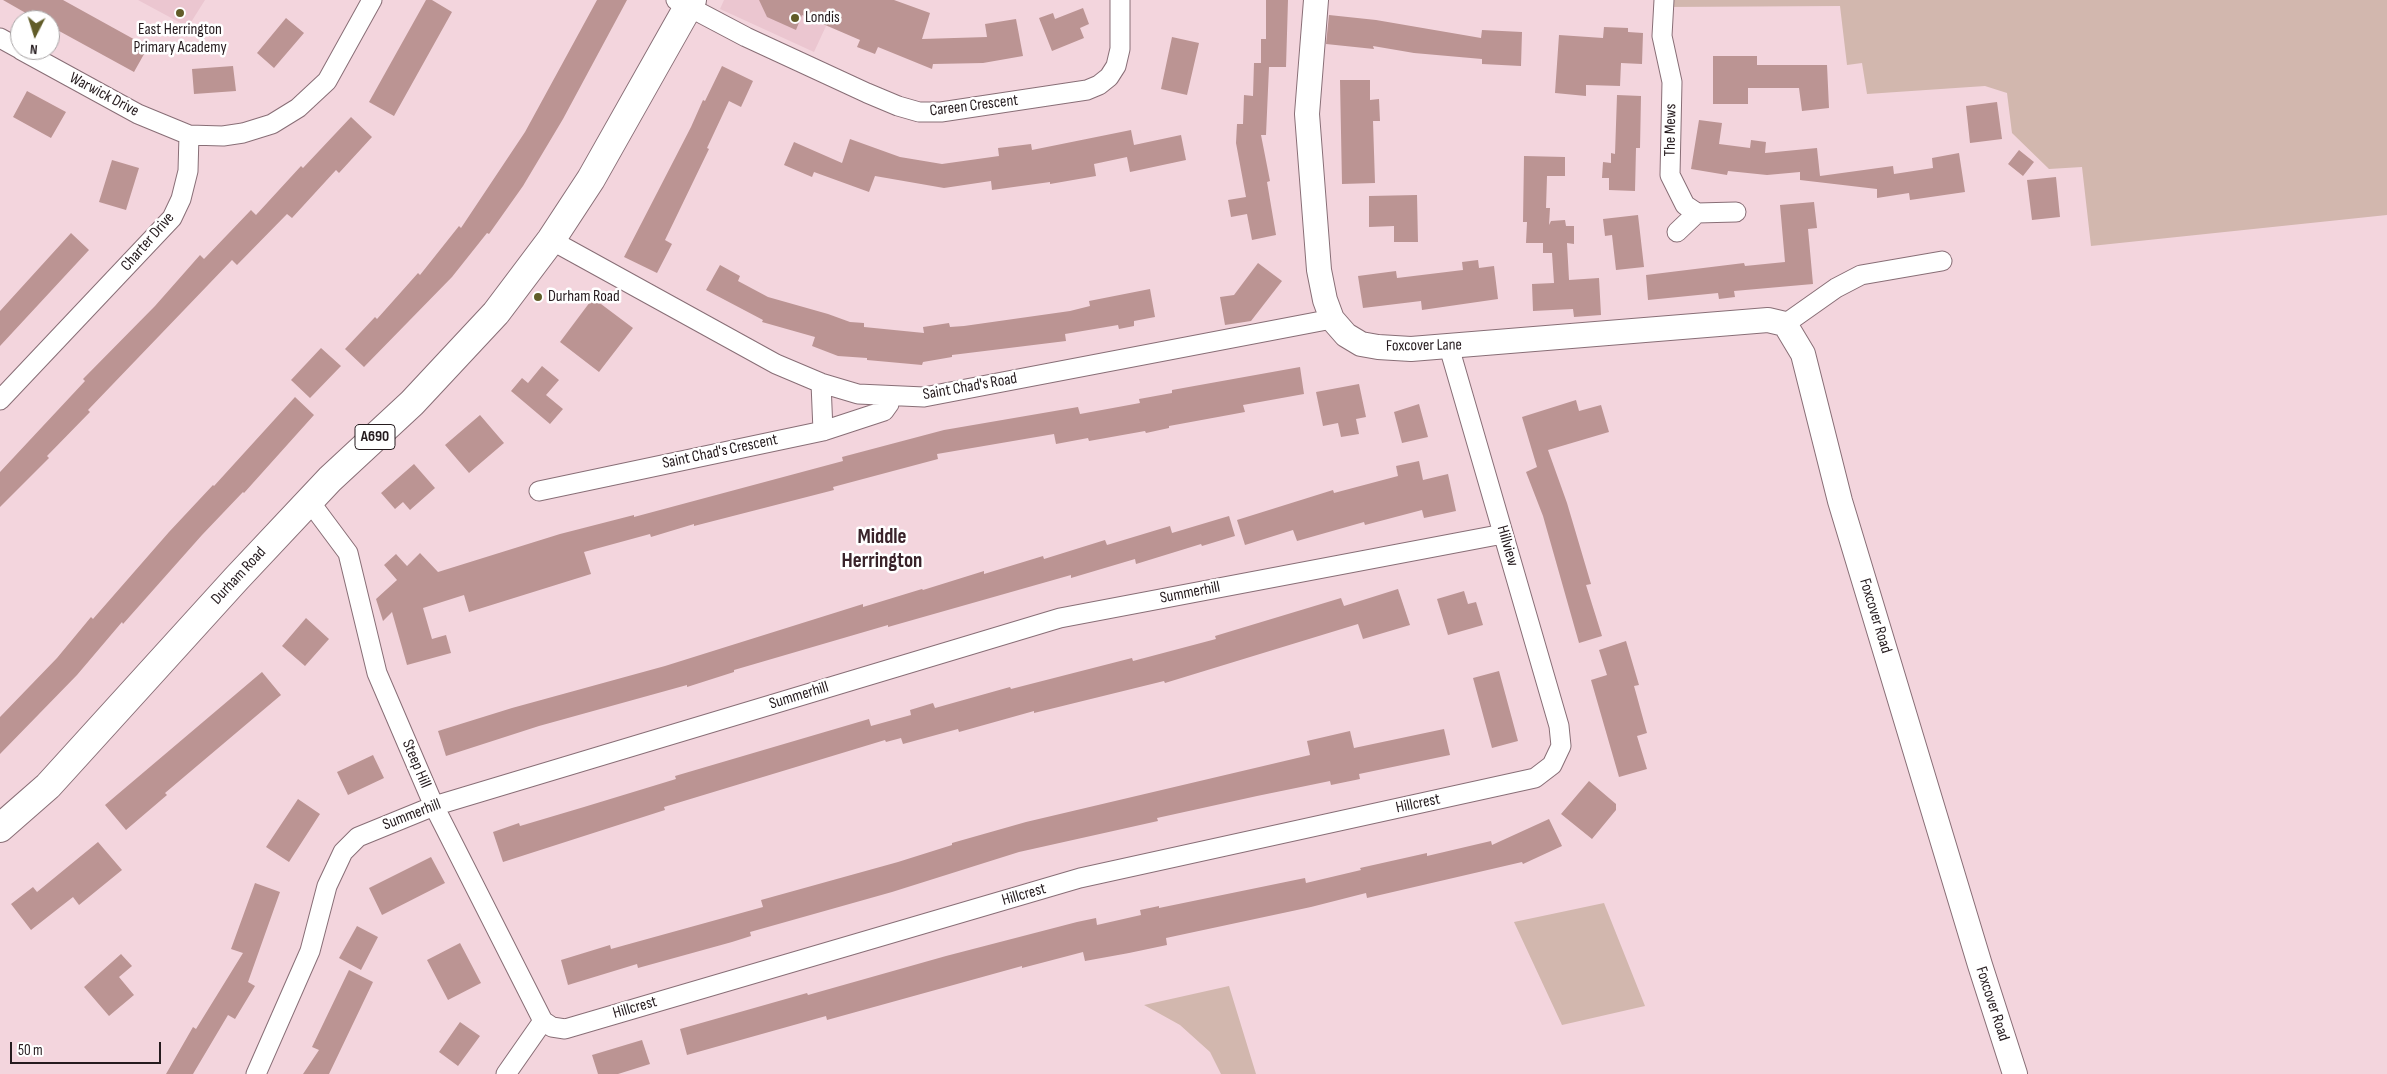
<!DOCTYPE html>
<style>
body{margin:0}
#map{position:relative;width:2387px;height:1074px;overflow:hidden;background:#f3d5dd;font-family:"Sofia Sans Condensed",sans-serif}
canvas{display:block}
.north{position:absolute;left:10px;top:10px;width:50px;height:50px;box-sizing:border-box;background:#fff;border:1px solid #a8a4a5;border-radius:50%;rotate:185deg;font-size:14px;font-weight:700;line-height:20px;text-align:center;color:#251b1e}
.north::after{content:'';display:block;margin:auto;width:18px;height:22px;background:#615c28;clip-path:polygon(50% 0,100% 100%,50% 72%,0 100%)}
.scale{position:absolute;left:10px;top:1042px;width:151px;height:22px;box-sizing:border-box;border:2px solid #251b1e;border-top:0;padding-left:6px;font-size:15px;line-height:18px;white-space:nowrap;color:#251b1e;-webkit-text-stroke:4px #fff;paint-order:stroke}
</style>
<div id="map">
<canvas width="2387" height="1074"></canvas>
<div class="north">N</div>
<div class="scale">50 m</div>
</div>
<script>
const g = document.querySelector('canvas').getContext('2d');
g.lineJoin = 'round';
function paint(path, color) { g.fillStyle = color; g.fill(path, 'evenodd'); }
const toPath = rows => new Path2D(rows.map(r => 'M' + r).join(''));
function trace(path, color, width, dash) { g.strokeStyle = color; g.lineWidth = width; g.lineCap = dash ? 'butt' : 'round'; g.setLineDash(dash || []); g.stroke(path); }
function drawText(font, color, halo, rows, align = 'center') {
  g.font = font + ' "Sofia Sans Condensed",sans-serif'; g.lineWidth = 5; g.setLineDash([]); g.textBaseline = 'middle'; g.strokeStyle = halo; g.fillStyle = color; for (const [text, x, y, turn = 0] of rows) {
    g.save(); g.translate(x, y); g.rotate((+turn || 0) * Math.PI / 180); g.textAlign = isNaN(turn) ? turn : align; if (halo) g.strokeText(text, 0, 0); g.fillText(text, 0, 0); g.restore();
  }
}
paint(toPath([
 [138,0,205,0,188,27],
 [724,0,838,0,814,52,720,9]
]), '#ebc6d0');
paint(toPath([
 [1665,0,2387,0,2387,215,2091,246,2082,167,2049,169,2012,133,2007,93,1985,86,1867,94,1862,63,1847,65,1840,6,1665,7],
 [1604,903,1645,1006,1562,1025,1514,922],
 [1229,986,1256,1074,1221,1074,1210,1052,1180,1025,1144,1005]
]), '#d2b7ae');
paint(toPath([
 [3,0,63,0,148,47,134,72,50,26,50,20,38,20],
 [426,0,432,0,452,12,394,116,369,102],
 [597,0,627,0,563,119,523,186,489,234,487,233,452,277,364,367,345,349,375,317,377,319,418,273,420,275,459,226,461,228,525,132],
 [759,0,894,0,930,13,922,39,987,37,985,24,1016,19,1023,56,983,63,933,64,932,69,878,47,875,54,857,47,860,40,802,15,796,30,767,17],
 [1266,0,1288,0,1286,67,1269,67,1266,135,1261,135,1270,181,1267,182,1276,235,1252,240,1247,214,1231,217,1228,200,1246,197,1236,143,1237,124,1243,124,1244,95,1253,96,1254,63,1261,63,1261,39,1266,39],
 [1083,8,1089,24,1080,28,1084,38,1052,51,1039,18,1053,13,1055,19],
 [1329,15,1376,20,1481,38,1482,30,1522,32,1521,66,1482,64,1482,59,1414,53,1373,46,1374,49,1326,44],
 [286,18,304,33,274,68,257,53],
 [1604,27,1628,28,1628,32,1643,33,1642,64,1621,63,1620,86,1586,85,1586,96,1555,93,1559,35,1603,38],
 [1172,37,1199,43,1187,95,1161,89],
 [1713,56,1757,56,1757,65,1827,65,1829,108,1802,111,1799,88,1748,88,1748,104,1713,104],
 [233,66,236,91,194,94,192,69],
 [722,66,753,81,741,107,729,101,707,148,709,149,665,240,672,244,657,273,624,257,691,127,703,100,705,101],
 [1340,80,1370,80,1370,100,1379,99,1380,121,1373,121,1375,183,1342,184],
 [27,91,66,112,51,138,13,117],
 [1617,95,1641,96,1640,148,1636,148,1635,191,1609,190,1609,178,1602,178,1603,162,1611,163,1611,153,1615,154],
 [1997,102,2002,139,1970,143,1966,106],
 [351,117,372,137,339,173,336,170,292,218,287,214,237,265,232,260,88,410,90,412,47,456,49,458,0,507,0,472,85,381,83,379,155,306,200,255,204,259,251,210,256,215,301,166,303,168],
 [1699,120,1722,123,1719,144,1750,148,1751,140,1766,142,1765,153,1817,148,1820,176,1893,166,1894,174,1933,168,1932,158,1959,153,1965,192,1910,200,1909,193,1877,198,1877,189,1800,180,1800,172,1767,175,1728,171,1727,175,1691,169],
 [1131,130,1134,145,1181,135,1186,160,1130,172,1127,157,1094,164,1096,176,1050,184,1050,182,992,190,991,181,944,188,875,176,869,192,814,172,812,177,784,165,794,142,842,163,850,139,900,157,942,164,999,156,998,148,1031,144,1032,150],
 [2019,150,2034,162,2023,176,2008,164],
 [1524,156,1565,157,1565,176,1547,176,1546,208,1550,208,1549,225,1551,221,1565,220,1566,226,1574,226,1574,244,1567,243,1569,280,1599,278,1601,315,1574,317,1573,309,1533,311,1532,284,1554,283,1552,253,1543,253,1543,243,1526,243,1527,222,1523,222],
 [112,160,139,168,126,210,99,202],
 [2056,177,2060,217,2032,220,2027,180],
 [1417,195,1418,242,1394,242,1394,226,1369,227,1369,196],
 [1814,202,1817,228,1808,229,1813,284,1734,291,1735,297,1719,299,1718,293,1648,300,1646,275,1744,263,1745,266,1785,262,1780,205],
 [1638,215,1644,267,1616,270,1612,235,1605,236,1603,219],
 [71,233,89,250,0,346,0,311],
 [1478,260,1479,268,1494,266,1498,299,1422,310,1421,301,1363,308,1358,276,1396,271,1397,278,1463,270,1462,262],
 [1258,263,1282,281,1251,321,1225,325,1220,297,1234,295],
 [720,265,740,276,738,281,768,297,828,314,850,322,864,323,864,327,924,333,923,327,949,323,950,327,964,326,1070,311,1090,306,1089,301,1150,289,1155,317,1134,321,1134,326,1119,329,1118,325,1065,334,1066,341,952,355,952,357,923,362,922,365,867,360,867,358,838,356,812,346,815,337,762,322,763,320,706,290],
 [593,298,633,328,599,372,560,342],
 [321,348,341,366,310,398,291,380],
 [542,366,559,380,546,395,563,409,550,424,511,391,522,378,528,383],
 [1300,367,1304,394,1243,405,1245,412,1169,426,1169,428,1146,433,1145,431,1089,441,1088,438,1056,444,1054,434,937,454,938,459,833,487,834,490,694,526,694,524,651,537,650,534,584,552,591,574,469,612,464,595,423,608,432,639,446,635,451,653,407,665,392,612,383,621,376,599,397,580,384,565,396,554,407,566,420,553,438,572,560,534,634,515,634,517,843,461,842,457,944,430,1078,407,1080,414,1140,403,1139,399,1172,393,1172,390],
 [1359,384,1366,417,1356,419,1359,434,1341,437,1338,423,1323,426,1316,392],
 [295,397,314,415,244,493,243,492,202,535,123,624,122,622,77,675,0,754,0,717,57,658,91,617,93,619,169,532,213,485,214,486],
 [1576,400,1579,411,1601,405,1609,432,1548,450,1567,503,1591,584,1586,585,1602,636,1579,643,1543,516,1526,472,1537,467,1522,417],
 [1419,404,1428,437,1402,443,1394,412],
 [480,415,504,443,469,473,445,445],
 [1419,461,1423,480,1448,474,1456,511,1424,518,1422,510,1365,525,1364,522,1297,541,1293,530,1245,545,1237,520,1333,490,1334,493,1398,476,1396,466],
 [414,464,435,488,410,510,403,502,395,509,381,493],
 [1229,516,1235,536,1202,546,1201,544,1136,564,1135,559,1071,578,1071,575,888,627,888,625,734,670,734,672,687,687,687,685,539,726,446,756,438,731,512,708,665,666,863,604,863,607,922,589,923,590,984,571,984,574,1043,556,1044,559,1105,540,1107,545,1170,526,1172,533],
 [1398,589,1410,625,1363,639,1358,624,1165,683,1164,681,1034,713,1034,711,959,732,958,729,903,744,901,738,886,742,885,740,664,807,665,810,503,862,493,832,519,823,520,826,584,807,676,779,675,776,869,719,871,726,911,715,910,710,933,703,935,708,1010,687,1011,689,1132,658,1133,661,1216,639,1215,636,1341,598,1344,606],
 [1464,591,1468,604,1476,602,1483,625,1448,635,1437,599],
 [306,618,329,639,305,666,282,646],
 [1626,641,1639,685,1634,686,1647,733,1637,736,1647,769,1619,777,1591,680,1607,675,1599,650],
 [1499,671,1518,741,1492,748,1473,678],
 [262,672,281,695,165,793,167,795,126,830,105,805],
 [1444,729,1450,755,1359,774,1360,779,1331,785,1330,781,1257,796,1157,818,1158,821,1019,852,892,892,750,932,751,936,732,942,638,968,637,964,568,985,561,960,610,945,611,949,763,907,761,900,898,862,952,845,952,843,1026,822,1310,755,1307,741,1350,731,1354,748],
 [373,755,384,778,348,795,337,772],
 [1589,781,1616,804,1616,810,1592,839,1561,814],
 [298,799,320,814,289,862,266,847],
 [1549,819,1562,846,1523,864,1522,862,1367,898,1366,893,1311,907,1166,938,1167,945,1129,953,1085,961,1083,952,1022,968,1022,966,827,1020,826,1016,687,1055,680,1029,807,993,808,995,946,956,1077,922,1096,918,1097,925,1141,915,1140,910,1159,906,1159,908,1305,878,1306,883,1361,870,1360,868,1427,853,1427,856,1491,841,1492,845],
 [98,842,122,870,79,905,73,897,31,930,11,904,33,887,37,892],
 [431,857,445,883,382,915,369,888],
 [255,883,280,892,248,982,255,986,235,1019,228,1015,193,1074,166,1074,193,1027,196,1029,243,953,231,949],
 [357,926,378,937,361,970,339,958],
 [460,943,481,983,448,1000,427,960],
 [121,954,132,966,119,977,134,995,109,1016,84,987],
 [349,970,373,982,329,1074,303,1074,319,1050,312,1047],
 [460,1022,480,1036,458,1066,439,1052],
 [642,1040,650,1064,618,1074,598,1074,592,1055]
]), '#bb9493');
const minor = toPath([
 [676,0,746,37,867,93,898,106,919,112,941,112,1087,90,1099,85,1109,77,1116,66,1120,49,1120,0],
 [1664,0,1662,36,1672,82,1670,175,1685,205,1697,213,1736,212],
 [0,38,20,49],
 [21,50,138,114,189,135],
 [1677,232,1697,213],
 [551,240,776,364,821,383,858,394,924,397,1332,319],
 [1785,324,1836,288,1861,275,1942,261],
 [821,383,823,431],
 [0,400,172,218,181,199,188,171,189,135,223,136,243,133,272,124,298,108,327,81,372,0],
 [539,491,823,431,884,411,889,404,890,396],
 [310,502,348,553,377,673,434,806,543,1021],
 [256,1074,310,951,327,886,343,852,358,837,434,806,1060,618,1503,534],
 [506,1074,543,1021,552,1027,565,1029,1080,878,1535,778,1552,765,1561,746,1559,726,1449,347]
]);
const tertiary = toPath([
 [1316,0,1307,114,1319,270,1325,300,1332,319,1346,335,1361,344,1378,347,1411,349,1768,320,1785,324,1803,354,1840,501,1980,965,2015,1074]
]);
const trunk = toPath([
 [0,828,48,786,236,579,330,479,412,403,496,313,551,240,591,179,692,0]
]);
trace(minor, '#886e76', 21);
trace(tertiary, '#886e76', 26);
trace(trunk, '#886e76', 30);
trace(minor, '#fff', 19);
trace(tertiary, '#fff', 24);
trace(trunk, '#fff', 28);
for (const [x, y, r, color] of [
 [180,13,5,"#615c28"],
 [795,18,5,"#615c28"],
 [538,297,5,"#615c28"]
]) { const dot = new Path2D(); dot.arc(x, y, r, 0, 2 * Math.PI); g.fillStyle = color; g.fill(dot); trace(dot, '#fff', 2); }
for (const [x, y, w] of [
 [375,437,40]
]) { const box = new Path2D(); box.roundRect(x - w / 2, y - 12.5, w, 25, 4); g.fillStyle = '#fff'; g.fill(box); trace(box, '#251b1e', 1); }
drawText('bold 15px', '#251b1e', null, [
 ["A690",375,437]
]);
drawText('16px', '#251b1e', '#fff', [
 ["Londis",805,18],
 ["East Herrington",180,30,"center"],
 ["Primary Academy",180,48,"center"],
 ["Durham Road",548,297]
], 'left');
drawText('16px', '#251b1e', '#fff', [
 ["Warwick Drive",104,95,28],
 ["Careen Crescent",974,106,-7],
 ["The Mews",1671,130,-89],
 ["Charter Drive",148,242,-49],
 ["Foxcover Lane",1424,346,-1],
 ["Saint Chad's Road",970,387,-10],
 ["Saint Chad's Crescent",720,452,-12],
 ["Hillview",1507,546,74],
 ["Durham Road",239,576,-47],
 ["Summerhill",1190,593,-11],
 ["Foxcover Road",1875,616,73],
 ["Summerhill",799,696,-17],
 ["Steep Hill",416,764,67],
 ["Hillcrest",1418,804,-12],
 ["Summerhill",412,815,-21],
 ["Hillcrest",1024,895,-16],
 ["Foxcover Road",1992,1004,72],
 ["Hillcrest",635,1008,-16]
]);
drawText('bold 21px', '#39232a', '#fff', [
 ["Middle",882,538],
 ["Herrington",882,562]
]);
</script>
